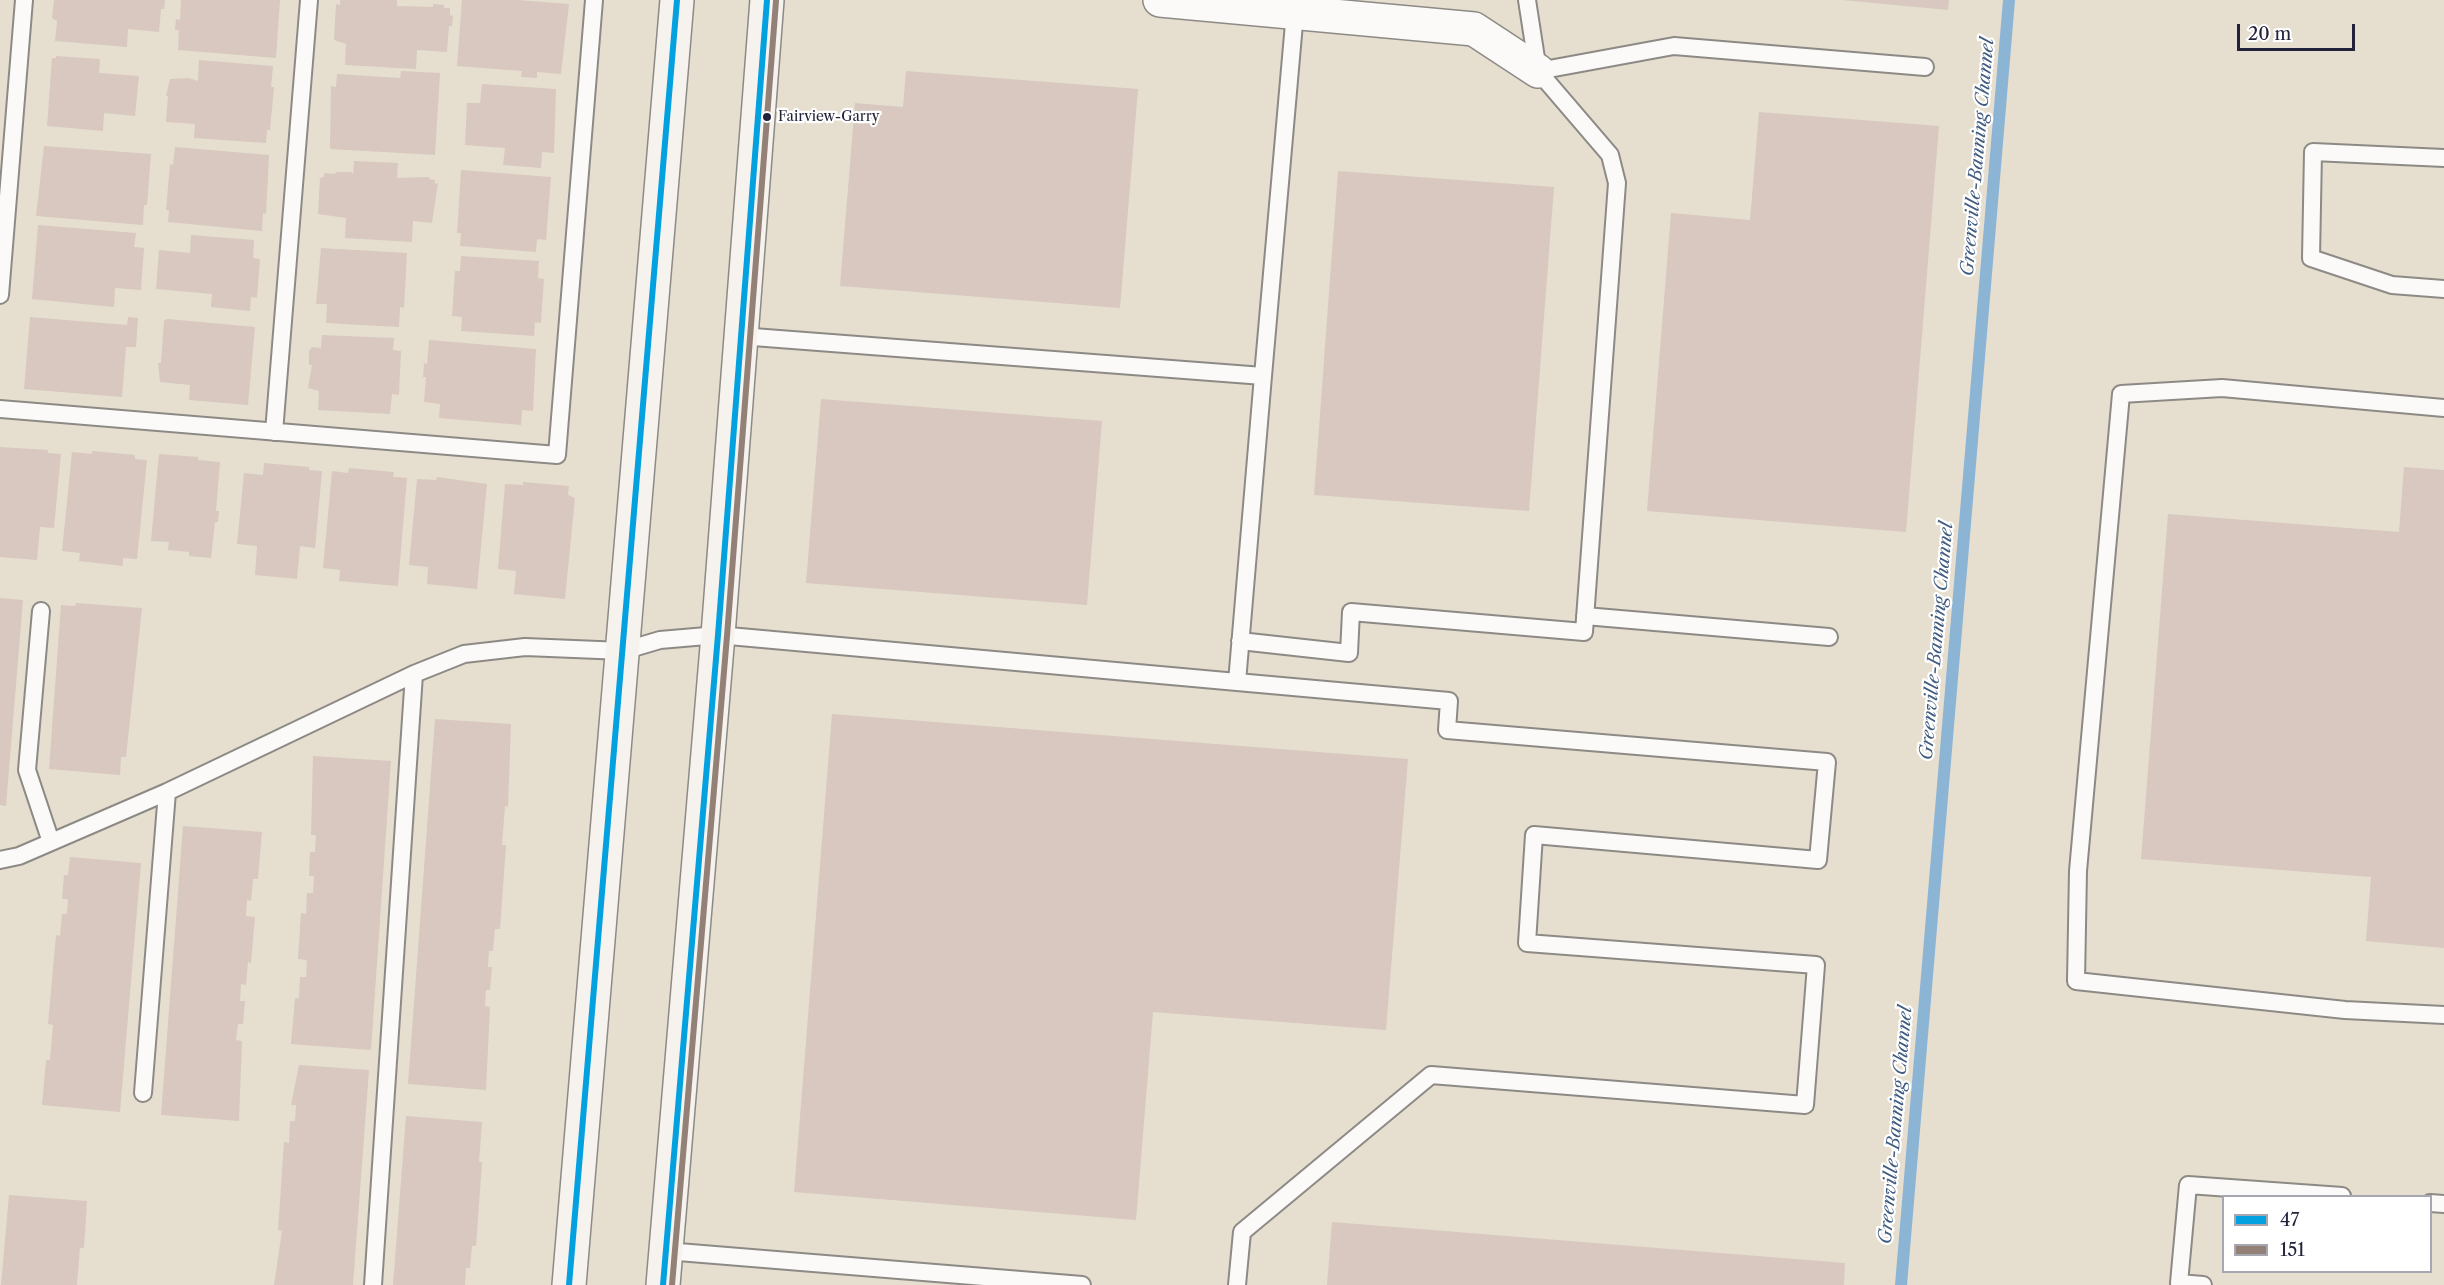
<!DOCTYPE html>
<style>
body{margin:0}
#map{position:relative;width:2444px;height:1285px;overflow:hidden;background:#e6dfcf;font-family:"Libre Caslon Text",serif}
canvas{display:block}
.legend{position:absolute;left:2222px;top:1195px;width:210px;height:78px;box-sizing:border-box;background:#fff;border:2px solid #a7a7b1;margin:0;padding:8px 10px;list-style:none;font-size:18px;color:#22223b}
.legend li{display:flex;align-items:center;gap:12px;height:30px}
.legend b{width:30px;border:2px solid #a7a7b1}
.scale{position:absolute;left:2237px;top:24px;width:118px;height:27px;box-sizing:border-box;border:3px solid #22223b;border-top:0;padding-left:8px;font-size:18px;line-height:21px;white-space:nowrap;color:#22223b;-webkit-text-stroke:4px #fff;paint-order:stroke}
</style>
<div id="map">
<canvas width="2444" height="1285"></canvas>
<ul class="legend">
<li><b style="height:8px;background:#03a1e0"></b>47</li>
<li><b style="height:8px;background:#938177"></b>151</li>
</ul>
<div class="scale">20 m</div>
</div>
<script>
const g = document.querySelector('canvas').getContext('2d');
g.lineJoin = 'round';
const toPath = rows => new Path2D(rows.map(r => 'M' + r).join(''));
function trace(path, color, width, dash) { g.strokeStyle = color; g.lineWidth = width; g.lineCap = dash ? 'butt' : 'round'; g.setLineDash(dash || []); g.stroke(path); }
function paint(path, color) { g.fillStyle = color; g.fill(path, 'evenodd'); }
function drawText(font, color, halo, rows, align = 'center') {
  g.font = font + ' "Libre Caslon Text",serif'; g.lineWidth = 4.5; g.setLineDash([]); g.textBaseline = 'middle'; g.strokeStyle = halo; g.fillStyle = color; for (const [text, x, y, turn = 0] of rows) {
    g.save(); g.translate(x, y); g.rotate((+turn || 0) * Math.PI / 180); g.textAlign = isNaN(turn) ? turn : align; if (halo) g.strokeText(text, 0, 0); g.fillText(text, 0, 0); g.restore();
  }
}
trace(toPath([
 [1901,1285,2009,0]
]), '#8cb5d5', 12);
paint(toPath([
 [54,0,165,0,164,9,161,9,159,32,128,29,127,47,55,41,57,21,52,18],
 [181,0,280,0,276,58,178,50,179,30,175,30,176,19,180,20],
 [340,0,397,0,397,6,433,7,433,4,444,5,444,8,450,8,450,15,453,16,452,26,449,26,447,52,417,50,416,69,345,65,346,44,334,40,336,4,340,5],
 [462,0,517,0,569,4,561,74,537,72,537,78,521,77,522,71,457,66],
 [1842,0,1949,0,1948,10],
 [56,56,100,59,99,73,139,76,135,116,104,113,103,131,47,126,52,58,56,58],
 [199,60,273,66,271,87,274,87,270,130,267,130,266,143,194,138,195,124,166,122,168,96,166,96,170,79,189,78,198,81],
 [401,71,440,73,435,155,330,149,331,86,336,87,337,74,400,78],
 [906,71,1138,89,1120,308,840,286,855,103,903,107],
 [482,84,556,89,554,153,542,152,541,168,503,165,505,148,465,145,467,103,480,103],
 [1759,112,1939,126,1906,532,1647,511,1671,213,1750,220],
 [44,146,151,154,147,205,144,205,143,225,36,216],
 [175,147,269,155,266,214,263,213,262,231,168,222,169,210,166,210,170,164,173,165],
 [354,161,398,163,397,178,429,177,429,179,435,180,435,184,438,183,432,223,413,221,412,242,345,238,346,218,318,214,320,178,324,177,324,173,335,174,336,172,352,172,353,175],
 [461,170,551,177,546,240,537,239,536,252,460,246,461,233,457,233],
 [1338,171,1554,187,1529,511,1314,495],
 [38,225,136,233,134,247,144,248,141,290,115,288,114,307,32,299],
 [191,235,254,240,253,258,260,259,257,298,251,297,250,311,211,307,212,294,156,289,159,250,190,253],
 [321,248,407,253,404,308,400,307,399,327,326,323,327,304,316,304],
 [461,256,539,261,538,278,544,279,541,323,535,322,534,336,461,331,462,317,452,316,455,271,460,271],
 [30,317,127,325,128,317,138,318,136,347,126,347,122,397,24,389],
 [168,319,255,327,248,405,189,400,190,385,160,382,158,363,161,363,164,320],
 [322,335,394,338,393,350,401,351,399,395,392,394,390,414,318,410,319,391,308,388,312,365,309,365,309,351,312,347,321,348],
 [429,340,536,349,533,411,522,410,521,425,439,418,440,404,424,402,426,377,423,377,424,363,427,364],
 [821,399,1102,421,1087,605,806,583],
 [0,447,48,450,48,453,61,454,54,528,40,527,37,560,0,557],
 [92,451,135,455,135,459,147,460,137,559,123,558,123,566,79,561,80,553,62,551,72,452,92,454],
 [159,454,198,457,198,460,220,462,216,511,219,511,218,522,215,522,211,558,189,556,189,552,168,550,169,542,151,541],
 [264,463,309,467,309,470,322,471,315,548,300,546,297,579,255,575,257,546,237,544,244,473,263,475],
 [2404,467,2444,470,2444,948,2366,941,2371,877,2141,859,2168,514,2399,532],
 [349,468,394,472,393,477,407,478,398,586,339,581,340,570,323,568,332,471,348,473],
 [437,477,487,484,477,589,427,584,428,567,409,565,417,479,436,480],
 [523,482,569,486,568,495,575,498,565,599,514,594,516,571,498,569,505,484,523,485],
 [0,598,23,600,6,806,0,805],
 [76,603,142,608,126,757,121,757,120,775,49,769,61,605,75,606],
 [832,714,1408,759,1386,1030,1153,1012,1136,1220,794,1192],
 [435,719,511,724,508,807,505,806,502,845,506,845,500,929,495,929,493,951,489,951,488,967,492,967,490,990,486,990,485,1006,490,1007,486,1090,408,1084],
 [313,756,391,761,371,1050,291,1044,295,998,299,998,300,977,306,977,307,960,298,959,301,913,306,914,307,893,313,893,314,876,309,876,310,852,315,852,316,835,311,835],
 [183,826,262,832,258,879,253,879,251,901,247,900,246,916,255,917,251,963,248,962,246,985,241,984,240,1001,245,1001,243,1024,238,1024,236,1040,242,1041,239,1121,161,1115],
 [70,857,141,863,120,1112,42,1105,46,1060,50,1060,53,1025,48,1024,56,935,60,936,62,914,67,914,68,899,62,899,64,875,68,875],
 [299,1065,369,1070,353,1285,274,1285,282,1231,278,1230,284,1142,289,1143,290,1121,295,1121,296,1105,291,1105],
 [406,1116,482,1122,479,1162,482,1162,476,1246,472,1246,470,1268,466,1268,465,1285,393,1285],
 [9,1195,87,1201,84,1248,80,1248,77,1285,1,1285],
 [1332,1222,1845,1263,1844,1285,1327,1285]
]), '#d8c8bf');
const service = toPath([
 [1538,71,1674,46,1925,67],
 [2444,158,2313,152,2311,258,2392,285,2444,289],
 [0,295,24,0],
 [740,336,1263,376,1295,12],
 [2444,408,2222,388,2121,394,2078,871,2076,981,2345,1010,2444,1015],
 [0,409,557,455,594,0],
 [274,432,309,0],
 [41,611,27,770,51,842],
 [1585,616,1829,637],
 [1240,641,1349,653,1351,612,1584,632,1617,183,1610,155,1538,71,1527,0],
 [0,860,19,856,167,792,414,674,464,654,525,647,623,651,660,640,718,635,1237,682,1263,376],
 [143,1093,167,792],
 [2430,1203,2444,1204],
 [666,1251,1082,1285],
 [373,1285,414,674],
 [1237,1285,1242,1232,1431,1075,1805,1105,1816,965,1527,943,1534,835,1818,860,1827,762,1447,730,1449,701,1237,682],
 [2203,1285,2179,1283,2188,1185,2342,1196]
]);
const minor = toPath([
 [1160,0,1474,29,1538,71]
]);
const secondary = toPath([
 [569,1285,677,0],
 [663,1285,718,635,767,0]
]);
trace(service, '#8d8a86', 20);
trace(minor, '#8d8a86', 36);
trace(secondary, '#8d8a86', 36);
trace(service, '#fbfaf8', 16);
trace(minor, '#fbfaf8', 33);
trace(secondary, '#f6f2ee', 33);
trace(toPath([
 [569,1285,677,0],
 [663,1285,718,635,767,0]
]), '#03a1e0', 6);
trace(toPath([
 [672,1285,727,636,776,1]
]), '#938177', 6);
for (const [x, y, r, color] of [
 [767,117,5,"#22223b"]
]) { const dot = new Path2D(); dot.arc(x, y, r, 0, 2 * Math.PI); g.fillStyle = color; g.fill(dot); trace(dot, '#fff', 2); }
drawText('14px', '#22223b', '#fff', [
 ["Fairview-Garry",778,117]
], 'left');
drawText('italic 18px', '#415c81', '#fff', [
 ["Greenville-Banning Channel",1978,157,-85],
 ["Greenville-Banning Channel",1937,641,-85],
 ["Greenville-Banning Channel",1896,1125,-85]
]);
</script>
